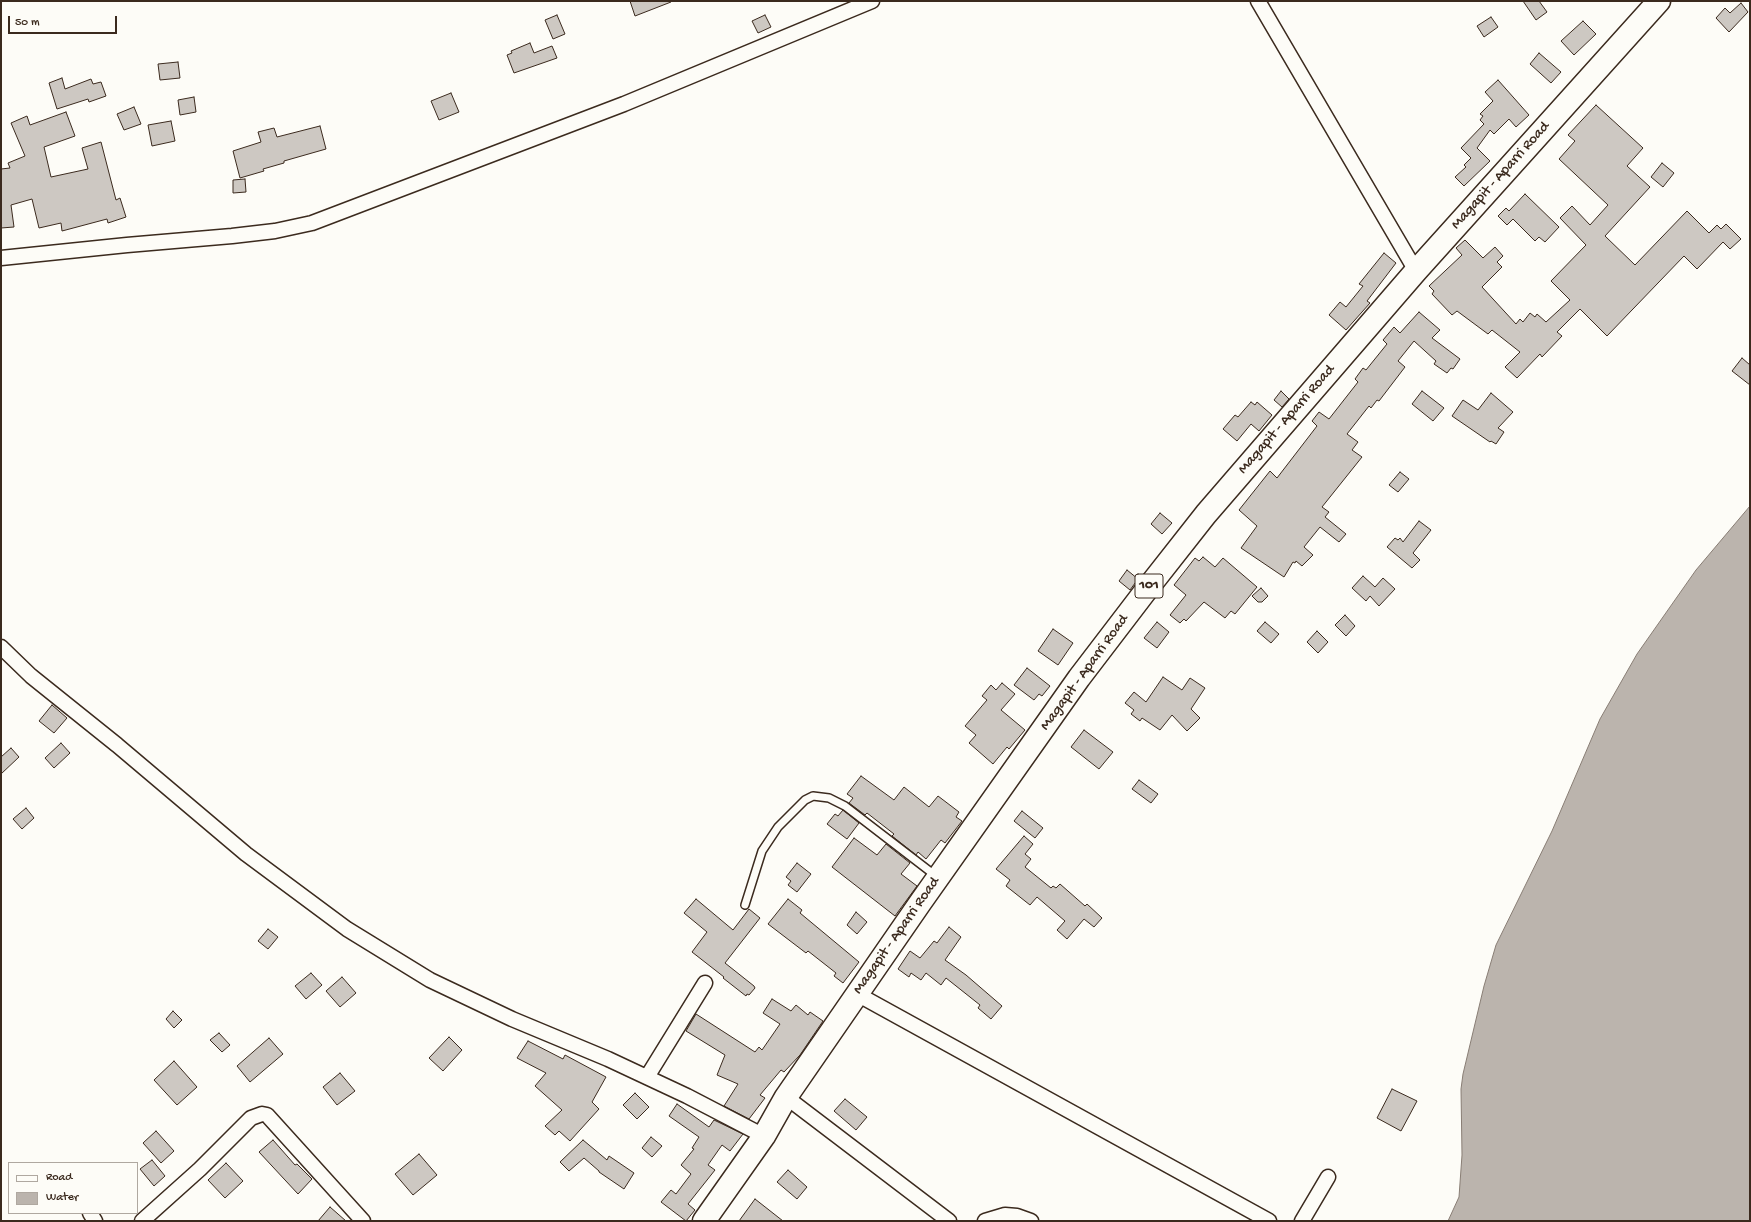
<!DOCTYPE html>
<style>
body{margin:0}
#map{position:relative;width:1751px;height:1222px;overflow:hidden;background:#fdfcf7;font-family:"Gochi Hand",sans-serif}
canvas{display:block}
.frame{position:absolute;inset:0;border:2px solid #3b2a1e;pointer-events:none}
.legend{position:absolute;left:8px;top:1162px;width:130px;height:52px;box-sizing:border-box;background:#fdfcf7;border:1px solid #afa8a0;margin:0;padding:5px 7px;list-style:none;font-size:12px;color:#3b2a1e}
.legend li{display:flex;align-items:center;gap:8px;height:20px}
.legend b{width:20px;border:1px solid #afa8a0}
.scale{position:absolute;left:8px;top:16px;width:109px;height:18px;box-sizing:border-box;border:2px solid #3b2a1e;border-top:0;padding-left:5px;font-size:12px;line-height:14px;white-space:nowrap;color:#3b2a1e;-webkit-text-stroke:3px #fdfcf7;paint-order:stroke}
</style>
<div id="map">
<canvas width="1751" height="1222"></canvas>
<div class="frame"></div>
<ul class="legend">
<li><b style="height:5px;background:#fdfcf7"></b>Road</li>
<li><b style="height:11px;background:#bbb4ad"></b>Water</li>
</ul>
<div class="scale">50 m</div>
</div>
<script>
const g = document.querySelector('canvas').getContext('2d');
g.lineJoin = 'round';
function paint(path, color) { g.fillStyle = color; g.fill(path, 'evenodd'); }
const toPath = rows => new Path2D(rows.map(r => 'M' + r).join(''));
function trace(path, color, width, dash) { g.strokeStyle = color; g.lineWidth = width; g.lineCap = dash ? 'butt' : 'round'; g.setLineDash(dash || []); g.stroke(path); }
function drawText(font, color, halo, rows, align = 'center') {
  g.font = font + ' "Gochi Hand",sans-serif'; g.lineWidth = 3; g.setLineDash([]); g.textBaseline = 'middle'; g.strokeStyle = halo; g.fillStyle = color; for (const [text, x, y, turn = 0] of rows) {
    g.save(); g.translate(x, y); g.rotate((+turn || 0) * Math.PI / 180); g.textAlign = isNaN(turn) ? turn : align; if (halo) g.strokeText(text, 0, 0); g.fillText(text, 0, 0); g.restore();
  }
}
const water = toPath([
 [1750,506,1750,1221,1448,1221,1459,1197,1462,1155,1461,1089,1463,1074,1484,986,1496,945,1552,831,1600,719,1637,654,1696,570,1750,506]
]);
paint(water, '#bbb4ad');
trace(water, '#887d74', 1);
const building = toPath([
 [630,1,670,1,671,2,635,16,630,1],
 [1523,1,1539,1,1547,12,1536,20,1523,1],
 [1741,3,1748,12,1729,32,1716,18,1725,8,1730,13,1741,3],
 [557,15,565,34,553,39,545,20,557,15],
 [765,15,771,27,758,33,752,21,765,15],
 [1491,17,1498,27,1484,37,1477,26,1491,17],
 [1583,21,1596,34,1574,55,1561,41,1583,21],
 [530,43,534,53,552,46,557,58,514,73,507,55,512,53,511,51,530,43],
 [1539,53,1561,72,1551,83,1530,64,1539,53],
 [178,62,180,78,160,80,158,64,178,62],
 [62,78,65,89,91,79,93,84,101,82,106,96,89,102,88,99,57,109,49,83,62,78],
 [1498,80,1529,115,1516,127,1509,119,1494,134,1490,130,1477,148,1490,161,1464,186,1455,177,1466,167,1464,165,1471,158,1461,148,1484,124,1480,120,1483,116,1480,114,1493,101,1485,92,1498,80],
 [451,93,459,112,439,120,431,101,451,93],
 [194,97,196,112,180,115,178,100,194,97],
 [1596,105,1643,148,1627,166,1650,187,1605,236,1635,265,1687,211,1709,233,1717,225,1721,229,1726,224,1741,239,1730,249,1723,242,1697,269,1684,256,1607,336,1580,309,1557,332,1562,336,1542,357,1540,354,1517,378,1505,367,1520,352,1492,330,1488,334,1457,311,1452,315,1432,294,1434,291,1429,286,1462,255,1456,248,1465,240,1483,258,1495,247,1503,256,1497,262,1502,267,1482,287,1516,324,1520,319,1523,322,1530,313,1535,317,1537,314,1546,322,1570,300,1551,281,1586,245,1560,218,1572,206,1590,225,1608,205,1559,159,1575,141,1568,135,1596,105],
 [134,107,141,124,124,130,117,114,134,107],
 [66,112,75,136,44,147,51,177,88,169,82,148,101,142,116,200,120,198,126,217,108,223,107,219,62,231,61,223,39,228,32,199,11,205,14,227,1,228,1,169,10,168,8,163,25,156,11,123,27,116,30,125,66,112],
 [171,121,175,141,152,146,148,125,171,121],
 [320,126,326,149,284,161,284,163,263,169,264,171,240,178,233,151,261,142,258,132,274,128,277,137,320,126],
 [1662,163,1674,173,1663,187,1651,177,1662,163],
 [245,179,246,192,233,193,233,180,245,179],
 [1525,194,1559,227,1545,242,1539,237,1535,241,1513,219,1507,225,1498,216,1506,208,1509,211,1525,194],
 [1384,253,1396,263,1367,301,1370,303,1346,330,1329,315,1340,302,1346,307,1363,286,1359,284,1384,253],
 [1419,312,1440,330,1432,338,1460,359,1453,369,1451,368,1447,373,1434,364,1436,361,1414,341,1398,361,1405,367,1379,401,1377,400,1371,408,1369,406,1347,434,1358,442,1352,450,1362,457,1322,507,1329,512,1325,517,1346,534,1339,542,1320,527,1304,547,1313,555,1302,566,1296,561,1295,563,1293,562,1284,577,1241,548,1257,526,1239,510,1270,471,1277,478,1317,426,1312,421,1319,412,1329,419,1358,382,1355,379,1363,368,1366,370,1387,344,1383,340,1394,327,1400,333,1419,312],
 [1742,358,1750,365,1750,385,1732,371,1742,358],
 [1281,391,1289,399,1282,407,1274,400,1281,391],
 [1422,391,1444,408,1433,421,1412,404,1422,391],
 [1491,393,1513,412,1498,428,1504,432,1496,444,1491,441,1490,442,1452,416,1463,400,1478,410,1491,393],
 [1251,402,1255,405,1257,402,1272,415,1259,431,1251,424,1237,441,1223,429,1235,415,1238,417,1251,402],
 [1400,472,1409,479,1398,492,1389,485,1400,472],
 [1160,513,1172,523,1162,534,1151,524,1160,513],
 [1419,521,1431,530,1413,553,1420,560,1412,568,1387,547,1395,538,1398,540,1400,538,1403,542,1419,521],
 [1203,557,1215,567,1223,558,1257,587,1235,614,1231,611,1225,618,1204,602,1186,621,1184,619,1180,623,1170,615,1186,595,1174,585,1195,558,1199,561,1203,557],
 [1127,570,1138,579,1130,590,1119,581,1127,570],
 [1363,576,1375,587,1383,578,1395,589,1379,606,1370,596,1366,601,1352,588,1363,576],
 [1261,588,1268,596,1262,602,1258,602,1252,596,1261,588],
 [1345,615,1355,626,1346,636,1335,625,1345,615],
 [1157,622,1169,632,1157,648,1144,638,1157,622],
 [1265,622,1279,634,1271,643,1257,631,1265,622],
 [1053,629,1073,643,1058,665,1038,651,1053,629],
 [1317,631,1328,642,1318,653,1307,642,1317,631],
 [1027,668,1050,686,1042,696,1039,694,1034,700,1014,685,1027,668],
 [1163,677,1182,690,1190,678,1205,688,1191,709,1200,718,1187,731,1172,715,1160,730,1142,718,1140,721,1131,714,1134,710,1125,703,1134,692,1146,702,1163,677],
 [1002,683,1015,694,1001,710,1025,730,1009,749,1007,747,993,764,969,743,976,735,965,726,987,700,982,696,991,685,996,690,1002,683],
 [52,705,67,718,54,733,39,721,52,705],
 [1084,730,1113,752,1099,769,1071,747,1084,730],
 [61,743,70,753,54,768,45,758,61,743],
 [11,748,19,757,1,774,1,757,11,748],
 [861,776,894,800,904,787,929,807,938,796,959,812,956,817,962,821,945,843,941,840,926,859,918,852,916,855,892,836,894,834,867,813,865,815,849,803,853,798,847,794,861,776],
 [1139,780,1158,794,1151,803,1132,789,1139,780],
 [26,808,34,818,22,829,13,819,26,808],
 [843,810,859,823,847,839,827,824,835,814,838,816,843,810],
 [1022,811,1043,828,1035,838,1014,821,1022,811],
 [1024,836,1033,844,1025,854,1031,859,1025,867,1051,888,1053,886,1056,888,1060,884,1085,906,1087,904,1102,918,1094,927,1084,919,1067,939,1057,930,1065,921,1037,897,1030,905,1006,886,1010,880,996,869,1024,836],
 [854,838,877,855,886,844,910,863,901,874,917,886,895,916,832,867,854,838],
 [797,863,811,874,797,892,788,885,791,881,786,877,797,863],
 [696,899,733,930,749,909,760,918,725,963,754,986,755,988,749,995,747,994,746,996,723,978,724,977,692,952,707,932,684,913,696,899],
 [788,899,802,910,800,913,859,962,843,983,834,976,836,973,808,951,806,953,768,924,788,899],
 [856,912,867,922,857,934,847,925,856,912],
 [949,927,961,937,945,960,966,975,1002,1006,991,1019,978,1008,980,1005,946,978,941,985,926,973,921,980,911,973,909,977,898,969,910,951,920,958,934,941,937,943,949,927],
 [268,929,278,937,268,949,258,941,268,929],
 [311,973,322,985,306,999,295,986,311,973],
 [342,977,356,993,340,1007,326,991,342,977],
 [772,999,791,1011,796,1005,808,1015,810,1012,823,1021,800,1055,784,1072,781,1070,760,1095,765,1098,749,1119,724,1106,738,1084,717,1075,725,1055,686,1031,696,1014,755,1052,759,1047,762,1050,780,1024,763,1013,772,999],
 [173,1011,182,1020,174,1028,166,1019,173,1011],
 [219,1033,230,1045,222,1052,210,1040,219,1033],
 [449,1037,462,1050,443,1071,429,1058,449,1037],
 [269,1038,283,1054,250,1082,237,1066,269,1038],
 [528,1041,563,1059,565,1055,606,1077,592,1102,599,1109,570,1141,559,1131,555,1135,545,1126,562,1110,535,1086,546,1073,517,1058,528,1041],
 [174,1061,197,1087,177,1105,154,1080,174,1061],
 [340,1073,355,1091,337,1105,323,1087,340,1073],
 [1392,1089,1417,1101,1401,1131,1377,1118,1392,1089],
 [635,1093,649,1107,637,1119,623,1105,635,1093],
 [845,1099,867,1117,856,1130,834,1111,845,1099],
 [677,1104,709,1127,714,1120,743,1134,730,1151,722,1145,708,1165,715,1170,688,1204,695,1210,686,1221,661,1202,671,1190,676,1194,691,1174,681,1165,694,1149,692,1148,699,1137,669,1116,677,1104],
 [156,1131,174,1151,161,1163,143,1143,156,1131],
 [651,1137,662,1146,652,1157,642,1148,651,1137],
 [273,1140,295,1165,297,1164,312,1179,298,1194,259,1152,273,1140],
 [583,1140,607,1160,609,1156,634,1173,624,1189,599,1172,599,1171,584,1158,569,1171,560,1162,583,1140],
 [419,1154,437,1175,413,1195,395,1174,419,1154],
 [152,1160,165,1176,154,1186,140,1169,152,1160],
 [226,1163,243,1181,225,1198,208,1180,226,1163],
 [788,1170,807,1187,797,1199,777,1182,788,1170],
 [755,1199,783,1221,739,1221,755,1199],
 [330,1207,346,1221,318,1221,330,1207]
]);
paint(building, '#cdc8c2');
trace(building, '#3b2a1e', 1);
const service = toPath([
 [745,905,762,851,778,827,805,800,813,796,829,798,845,806,936,876]
]);
const minor = toPath([
 [1258,1,1416,271],
 [1,258,127,245,232,236,275,231,312,223,624,104,872,1],
 [1,647,31,676,117,745,246,854,347,929,430,980,512,1019,608,1059,687,1096,764,1136],
 [857,994,1269,1221],
 [647,1077,705,983],
 [786,1097,949,1221],
 [90,1213,95,1221],
 [142,1221,200,1169,251,1118,262,1114,267,1115,363,1221],
 [985,1221,1005,1215,1017,1216,1031,1221],
 [1302,1221,1328,1177]
]);
const primary = toPath([
 [704,1221,764,1136,786,1097,920,903,1079,678,1147,589,1206,514,1416,271,1659,1]
]);
trace(service, '#3b2a1e', 10);
trace(minor, '#3b2a1e', 17);
trace(primary, '#3b2a1e', 25);
trace(service, '#fdfcf7', 7);
trace(minor, '#fdfcf7', 14);
trace(primary, '#fdfcf7', 22);
for (const [x, y, w] of [
 [1149,586,28]
]) { const box = new Path2D(); box.roundRect(x - w / 2, y - 12, w, 24, 3); g.fillStyle = '#fdfcf7'; g.fill(box); trace(box, '#3b2a1e', 1); }
drawText('bold 14px', '#3b2a1e', null, [
 ["101",1149,586]
]);
drawText('15px', '#3b2a1e', '#fdfcf7', [
 ["Magapit - Aparri Road",1501,176,-48],
 ["Magapit - Aparri Road",1287,420,-49],
 ["Magapit - Aparri Road",1085,673,-54],
 ["Magapit - Aparri Road",897,936,-55]
]);
</script>
